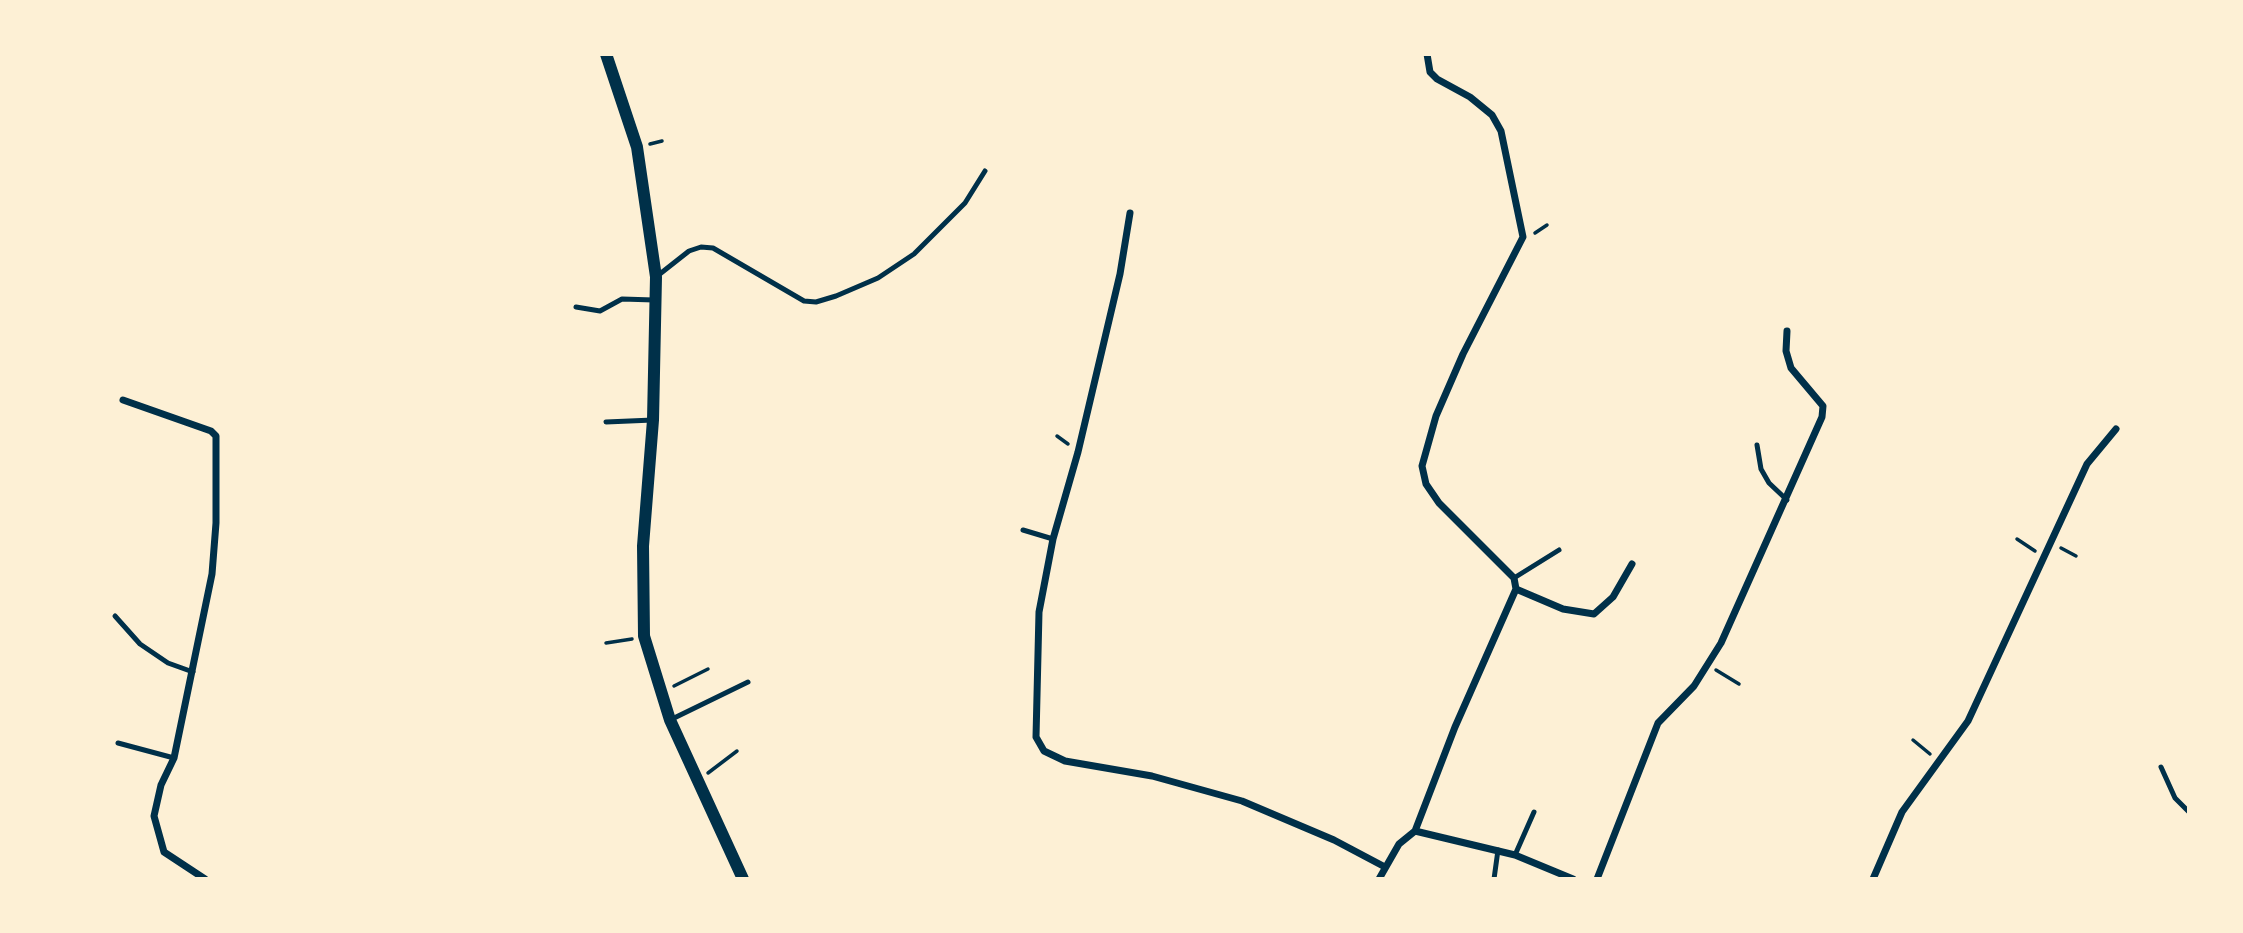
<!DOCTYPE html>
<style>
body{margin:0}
#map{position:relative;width:2243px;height:933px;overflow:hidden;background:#fdf0d5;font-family:"Crimson Pro",serif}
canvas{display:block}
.frame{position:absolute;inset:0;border:56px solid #fdf0d5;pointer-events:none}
</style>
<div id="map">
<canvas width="2243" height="933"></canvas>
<div class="frame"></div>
</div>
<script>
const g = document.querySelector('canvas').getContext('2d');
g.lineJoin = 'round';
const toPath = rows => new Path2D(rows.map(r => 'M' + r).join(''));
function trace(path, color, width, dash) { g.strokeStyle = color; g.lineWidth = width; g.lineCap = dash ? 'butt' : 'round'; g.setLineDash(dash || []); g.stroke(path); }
trace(toPath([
 [650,144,662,141],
 [1535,233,1547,225],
 [1057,436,1068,444],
 [2017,539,2035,551],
 [2061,548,2076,556],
 [606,643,632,639],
 [1716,670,1739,684],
 [674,686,708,669],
 [1913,740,1930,754],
 [708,773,737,751]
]), '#003049', 3.5);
trace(toPath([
 [656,277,689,251,701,247,713,248,804,301,816,302,836,296,878,278,914,254,965,203,985,171],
 [576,307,600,311,622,299,654,300],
 [606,422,653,420],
 [1757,445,1761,469,1769,483,1787,500],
 [1023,530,1053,539],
 [1514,578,1559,550],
 [115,616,140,644,168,663,193,672],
 [670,720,748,682],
 [118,743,174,758],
 [2161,767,2175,798,2189,812],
 [1515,855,1534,812],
 [1494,879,1498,850]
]), '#003049', 5);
trace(toPath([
 [1130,213,1120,274,1078,452,1053,539,1039,612,1036,737,1044,751,1065,761,1152,776,1242,801,1334,840,1385,867],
 [123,400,211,431,216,436,216,523,212,574,174,758,161,785,154,816,164,852,205,879],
 [1516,589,1563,609,1594,614,1613,597,1632,564],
 [1415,831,1455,727,1516,589,1514,578,1439,503,1426,484,1422,466,1436,416,1463,354,1523,237,1501,131,1492,115,1470,97,1437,79,1430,72,1427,54],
 [1379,879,1399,844,1415,831,1515,855,1573,879],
 [1597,879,1658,723,1694,686,1721,643,1822,417,1823,406,1791,368,1786,351,1787,331],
 [1873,879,1902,812,1968,721,2087,464,2116,429]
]), '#003049', 7);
trace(toPath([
 [606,54,637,147,656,277,653,420,643,546,644,636,670,720,743,879]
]), '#003049', 12);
</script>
